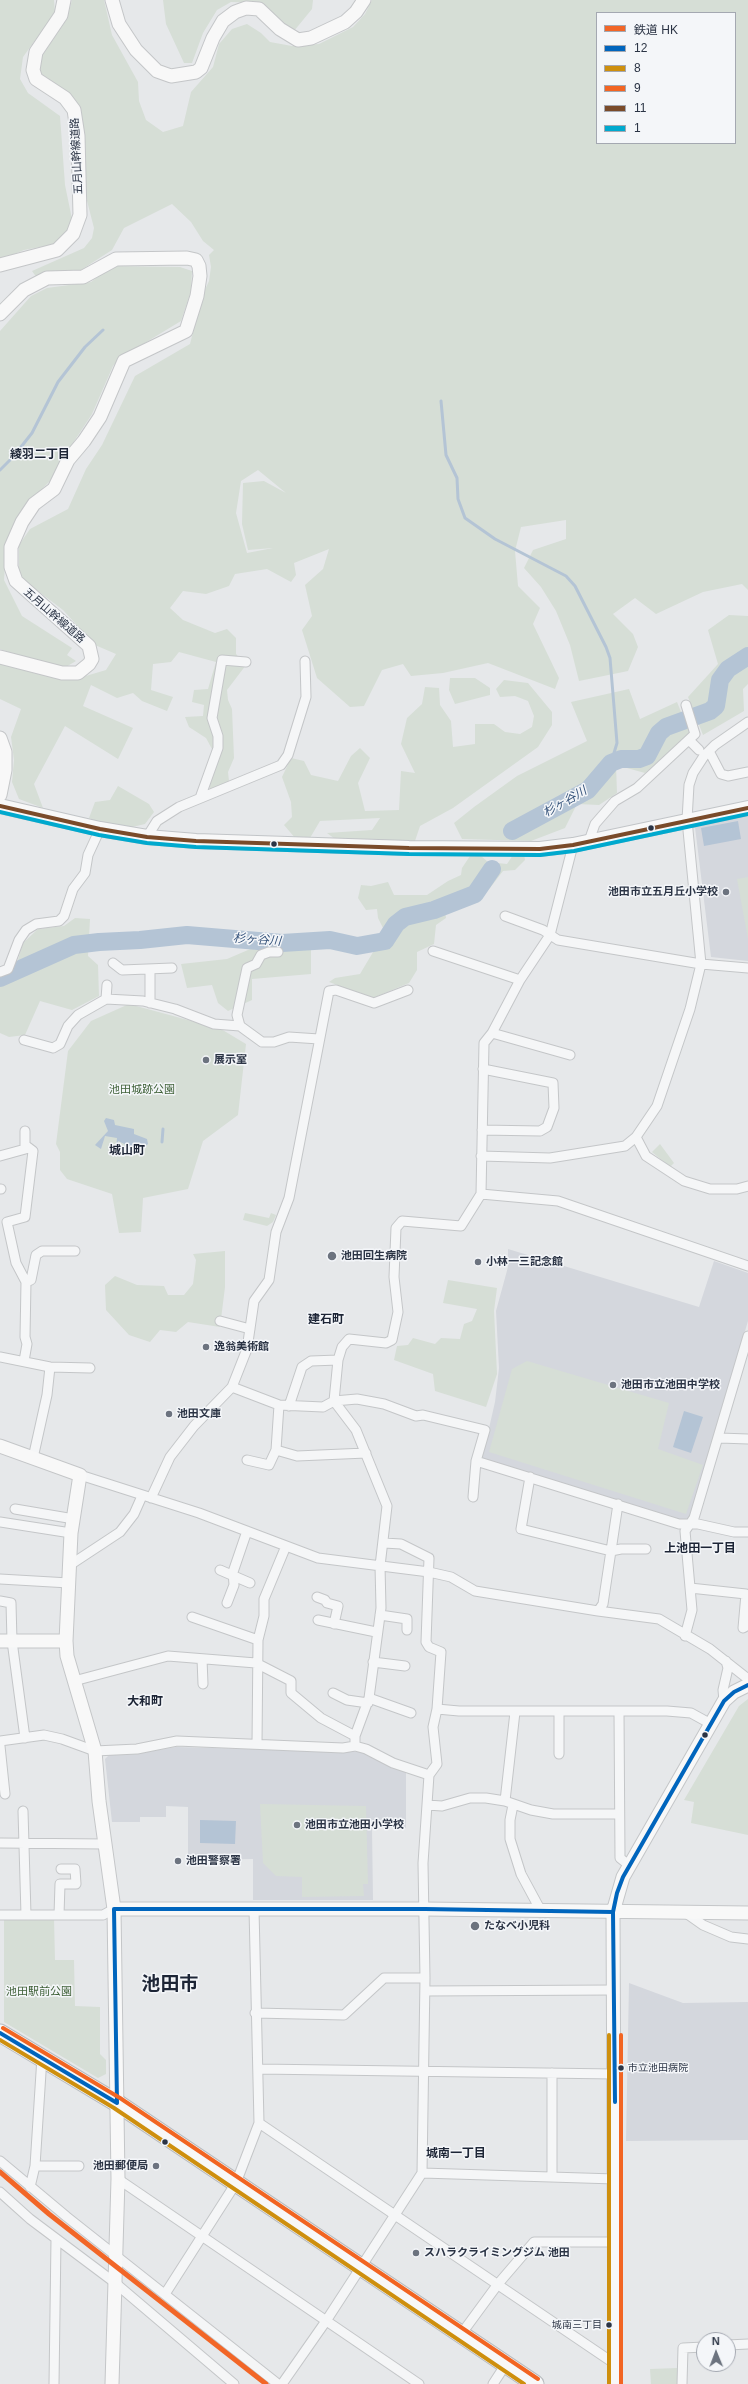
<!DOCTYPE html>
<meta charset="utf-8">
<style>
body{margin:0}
#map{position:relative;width:748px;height:2384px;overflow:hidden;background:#e6e8ea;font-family:Helvetica,"Noto Sans JP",sans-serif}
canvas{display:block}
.legend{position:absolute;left:596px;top:12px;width:140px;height:132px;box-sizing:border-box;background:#f4f6f9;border:1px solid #a4a8b1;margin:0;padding:5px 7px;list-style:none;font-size:12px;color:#2b3445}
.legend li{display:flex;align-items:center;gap:8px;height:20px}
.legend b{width:20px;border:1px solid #a4a8b1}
.north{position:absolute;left:696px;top:2332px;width:40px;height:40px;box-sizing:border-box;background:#f4f6f9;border:1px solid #a4a8b1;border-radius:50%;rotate:359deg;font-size:11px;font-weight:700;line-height:16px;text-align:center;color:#2b3445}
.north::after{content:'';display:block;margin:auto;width:14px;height:18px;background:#6c737f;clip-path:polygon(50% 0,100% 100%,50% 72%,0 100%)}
</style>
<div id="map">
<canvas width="748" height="2384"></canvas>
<ul class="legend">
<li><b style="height:5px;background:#f26627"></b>鉄道 HK</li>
<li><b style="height:5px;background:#0065bd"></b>12</li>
<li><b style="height:5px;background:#ce8f0e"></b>8</li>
<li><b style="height:5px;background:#f26522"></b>9</li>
<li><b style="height:5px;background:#7a4b2a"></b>11</li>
<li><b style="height:5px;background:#00a9ce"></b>1</li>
</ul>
<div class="north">N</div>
</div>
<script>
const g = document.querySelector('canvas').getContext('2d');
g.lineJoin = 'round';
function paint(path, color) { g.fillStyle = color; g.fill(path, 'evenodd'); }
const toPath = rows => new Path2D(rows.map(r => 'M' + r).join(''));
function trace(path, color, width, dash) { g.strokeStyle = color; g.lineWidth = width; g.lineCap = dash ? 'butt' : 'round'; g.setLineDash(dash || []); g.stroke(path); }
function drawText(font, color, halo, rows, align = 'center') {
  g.font = font + ' Helvetica,"Noto Sans JP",sans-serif'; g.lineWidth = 3; g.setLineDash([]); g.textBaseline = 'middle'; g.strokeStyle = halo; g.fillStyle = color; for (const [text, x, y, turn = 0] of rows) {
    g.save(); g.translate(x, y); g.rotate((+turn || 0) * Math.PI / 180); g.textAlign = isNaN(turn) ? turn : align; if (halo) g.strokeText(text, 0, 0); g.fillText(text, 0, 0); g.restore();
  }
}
paint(toPath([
 [748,816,748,961,711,957,695,827],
 [508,1249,699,1307,714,1261,748,1273,748,1321,690,1518,682,1520,482,1459,495,1402,499,1368,496,1311,508,1267],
 [176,1747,366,1752,406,1771,406,1828,372,1828,373,1900,253,1900,253,1859,188,1860,188,1807,166,1806,166,1817,140,1817,140,1822,112,1822,105,1759,109,1755,136,1754],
 [629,1983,683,2003,748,2002,748,2140,626,2141]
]), '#d4d7dd');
paint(toPath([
 [0,0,54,0,55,13,23,57,20,79,28,93,60,116,65,185,72,219,68,234,56,244,24,250,0,260],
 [72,0,104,0,112,35,138,82,139,101,146,120,163,132,183,126,191,92,213,67,219,44,232,29,247,24,261,33,270,42,292,46,319,44,353,27,365,14,372,0,748,0,748,590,742,584,703,592,656,614,635,598,613,614,633,634,638,647,628,671,579,681,570,645,556,611,541,587,524,568,533,550,566,539,566,520,521,527,515,551,518,586,540,608,533,624,559,678,555,689,488,663,443,673,411,676,403,664,382,670,364,706,350,707,317,678,302,630,312,616,305,585,323,569,329,549,294,563,296,575,291,582,267,569,235,574,229,586,206,594,183,591,170,608,183,620,215,633,227,629,236,638,236,654,246,665,227,690,228,700,232,709,234,758,228,772,229,781,224,788,211,791,208,783,212,749,206,738,189,727,185,717,203,716,204,705,192,702,194,690,208,689,216,662,179,652,171,662,153,664,151,690,173,697,167,711,142,701,133,693,117,698,91,685,83,706,133,728,118,759,65,726,34,784,43,808,19,799,12,782,14,760,11,737,21,709,0,699,0,662,37,674,79,678,106,670,116,654,95,645,63,610,26,582,19,572,19,545,30,529,68,509,86,469,102,445,135,376,190,344,202,296,209,281,211,267,209,255,214,250,203,241,191,222,172,204,124,228,112,250,81,270,42,274,37,278,32,271,84,248,92,238,94,228,86,197,81,116,42,77,39,72,42,56,67,19],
 [597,13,735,13,735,143,597,143],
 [258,470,286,493,264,481,243,483,242,524,248,550,273,548,247,553,236,513,241,481],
 [163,0,313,0,312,9,294,31,256,3,231,2,217,10,203,33,192,63,184,63,166,24],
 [111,266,180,267,192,271,191,291,181,321,120,358,113,366,92,414,60,463,51,480,30,501,6,553,4,580,22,616,72,648,67,655,76,661,64,668,35,661,0,649,0,331,31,296,47,288,91,282],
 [729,615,748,616,748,684,743,689,744,711,703,735,688,697,718,664,708,630],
 [450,678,475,678,490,688,490,695,455,704,449,690],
 [504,680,528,683,552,712,552,725,538,747,453,808,420,826,415,841,335,839,327,833,372,830,380,818,320,821,310,838,296,839,284,825,292,817,291,802,282,777,291,758,304,761,311,775,338,781,351,756,360,748,370,758,358,783,365,811,399,810,401,771,415,773,401,744,407,718,422,704,425,687,439,688,440,705,451,721,453,747,475,744,475,724,494,724,505,732,520,734,532,727,534,716,528,701,515,696,500,697,496,689],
 [629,689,640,719,677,702,690,734,645,773,616,765,617,793,599,805,577,804,565,828,531,841,462,839,454,823,474,807,517,776,587,741,571,702],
 [118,786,149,804,154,812,145,824,128,828,104,824,89,818,95,802,110,800],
 [524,854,525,860,515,870,503,871,490,888,445,910,446,918,436,925,434,944,417,952,417,970,409,983,373,998,329,982,335,978,360,974,385,932,378,918,377,909,366,910,358,898,361,885,371,886,388,882,394,895,427,895,448,881,461,875,462,868,470,856,481,856,488,862,507,864,513,855],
 [748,877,748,939,737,879],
 [75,918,90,919,88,956,98,965,99,996,72,1010,40,1001,25,1035,9,1037,0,1033,0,981,17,963,23,943,38,929,64,926],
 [255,947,311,948,311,974,252,979,252,1000,228,1011,218,1003,212,985,187,988,181,964,227,959],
 [129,1004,221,1029,246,1044,238,1115,203,1141,188,1189,143,1198,141,1232,119,1233,112,1194,67,1179,60,1170,60,1152,56,1144,68,1051,91,1021],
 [660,1144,674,1163,670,1167,652,1152],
 [245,1213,269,1218,271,1213,276,1215,273,1222,267,1226,243,1220],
 [225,1251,225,1287,220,1327,188,1322,176,1332,160,1330,150,1342,129,1335,106,1310,105,1285,115,1276,137,1285,164,1286,168,1295,184,1295,193,1284,196,1260,193,1254],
 [448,1280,497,1288,494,1311,497,1374,486,1407,435,1391,433,1374,394,1360,397,1346,408,1345,413,1338,435,1344,441,1338,460,1339,464,1324,472,1321,477,1309,443,1303],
 [527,1361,669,1403,658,1449,703,1465,686,1514,489,1452,512,1369],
 [748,1699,748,1835,691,1823,694,1802,684,1800,739,1706],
 [260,1804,366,1806,368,1884,363,1884,364,1896,302,1897,302,1877,276,1876,263,1863],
 [4,1918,54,1918,55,1960,74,1960,75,2006,100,2007,100,2054,106,2060,106,2074,98,2078,4,2022],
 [677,2368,677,2384,651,2384,650,2369]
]), '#d6ded6');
paint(toPath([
 [738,821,741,839,704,846,701,828],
 [106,1118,114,1120,115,1125,134,1129,134,1134,147,1139,148,1144,142,1149,133,1148,118,1141,118,1150,116,1149,117,1138,105,1136,101,1149,95,1145,108,1131,104,1121],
 [684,1411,703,1417,691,1453,673,1447],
 [200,1820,236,1821,235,1844,200,1843]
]), '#b4c4d5');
trace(toPath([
 [441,401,446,455,457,478,458,499,465,518,495,539,566,576,575,586,606,647,610,658,617,743,611,763],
 [0,470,13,457,32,433,58,382,85,347,103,330],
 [162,1142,163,1129]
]), '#b4c4d5', 3);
trace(toPath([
 [512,831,588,790,611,763,621,759,639,759,647,756,659,733,666,727,710,711,716,706,720,680,728,669,748,656],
 [0,978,74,945,99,942,140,940,187,935,282,943,330,940,357,946,385,941,396,924,405,917,434,910,475,894,492,869]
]), '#b4c4d5', 18);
const street = toPath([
 [690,741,699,750],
 [709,751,721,774,728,776,748,772],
 [200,798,218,748,218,736,212,718,222,660,246,662],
 [147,837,157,821,179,807,281,765,288,755,306,697,305,661],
 [589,841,595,824,615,801,637,788,695,734,686,705],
 [505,916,543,930,558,940,701,964,748,968],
 [433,951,520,980],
 [113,963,122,970,172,968],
 [150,969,150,1003],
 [0,972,8,969,19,940,26,930,36,924,59,921,64,916,73,889,85,873,88,855,100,829],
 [106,999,107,985],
 [240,1026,237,1015,247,968,256,964,261,955,269,952,278,952],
 [492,1033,570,1055],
 [24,1040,53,1048,60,1044,68,1026,78,1015,106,999,143,1001,175,1009,214,1024,240,1026,262,1042,274,1042,289,1037,319,1039],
 [482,1130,540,1131,547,1127,554,1108,553,1083,483,1069],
 [636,1137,646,1156,684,1181,710,1189,737,1189,748,1186],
 [0,1156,29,1148],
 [481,1156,550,1158,625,1146,636,1137,657,1106,690,1009,701,964,687,820,689,785,693,773,704,756,715,745,748,722],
 [0,1189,1,1189],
 [481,1194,558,1201,748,1266],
 [26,1282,31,1280,36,1255,42,1251,75,1251],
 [220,1321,250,1329],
 [0,1357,50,1367,90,1368],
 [24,1361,27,1344,25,1337,26,1282,16,1263,7,1222,25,1217,33,1151,25,1145,25,1131],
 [232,1387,279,1405,323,1407,334,1401,338,1360,342,1347,349,1339,386,1343,392,1340,398,1312,394,1277,396,1228,402,1221,461,1226,481,1194,484,1043,492,1033,520,980,550,935,573,845],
 [334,1401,356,1430,387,1506,380,1566,381,1608,369,1698,355,1736,355,1746],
 [334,1401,357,1399,384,1404,416,1416,423,1415,485,1430,476,1461,473,1497],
 [289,1406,302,1367,311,1361,338,1360],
 [720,1438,748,1439],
 [276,1450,297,1456,366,1453],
 [33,1458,47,1395,50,1367],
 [247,1460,269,1465,276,1450,279,1405],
 [476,1461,679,1524,698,1524,734,1532,748,1532],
 [80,1475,199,1513,318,1558,429,1572,451,1577,475,1591,598,1611,659,1619,710,1649,748,1679],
 [530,1477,521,1529,611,1551,621,1549,646,1549],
 [151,1498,170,1457,194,1426,232,1387,247,1349,254,1301,269,1280,276,1232,289,1198,329,991,336,990,374,1003,408,990],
 [15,1509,74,1519],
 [0,1522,71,1533],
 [70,1565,120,1532,134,1514,142,1496],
 [220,1570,250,1583],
 [0,1579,69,1583],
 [690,1588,746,1594,743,1628,748,1625],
 [317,1597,325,1600,327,1603,338,1606,334,1624],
 [0,1601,11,1603,12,1641,25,1738],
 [227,1603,234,1585,233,1572,247,1531],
 [598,1611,603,1604,618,1504],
 [380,1615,407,1619,407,1630],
 [192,1617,258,1640],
 [318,1620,376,1632],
 [685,1636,692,1610,685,1531,694,1518,748,1336],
 [202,1659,203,1684],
 [373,1662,405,1666],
 [74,1681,168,1656,256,1663,291,1681,291,1693,321,1718,355,1736],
 [333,1693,347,1700,368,1703],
 [369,1698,411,1713],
 [724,1701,723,1690,728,1668,726,1661],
 [437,1709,459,1711,667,1711,691,1713,711,1724],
 [559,1712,559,1754],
 [619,1712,620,1858,630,1866],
 [0,1741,44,1735,62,1739,95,1751,137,1749,177,1741,343,1748,355,1746,366,1749,393,1763,429,1775],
 [257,1744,258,1640,264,1616,264,1599,286,1546],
 [0,1746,5,1794],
 [505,1801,515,1712],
 [427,1805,442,1806,470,1798,486,1798,505,1801,531,1810,553,1814,619,1814],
 [513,1805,510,1820,510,1839,521,1874,541,1911],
 [23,1811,26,1915],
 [0,1843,106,1844],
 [254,1909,259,2123],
 [686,1913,703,1925,731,1937,748,1939],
 [0,1915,103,1915,114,1909],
 [59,1915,60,1884,76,1884,75,1869,61,1869],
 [425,1991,614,1990],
 [255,2013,344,2015,384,1978,425,1978],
 [259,2069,615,2074],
 [552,2073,552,2177],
 [0,2161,67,2217,278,2384],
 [35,2166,79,2166],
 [422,2173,615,2179],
 [118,2179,419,2384],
 [30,2187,35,2166,42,2057],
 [0,2192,30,2219,114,2282,234,2384],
 [165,2294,236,2183,259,2123,615,2364],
 [462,2333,498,2284,534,2242,614,2242],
 [728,2345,748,2344],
 [54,2384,56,2239],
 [282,2384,326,2321,422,2173,425,1978,423,1863,429,1775,437,1764,433,1727,437,1709,441,1652,429,1647,426,1642,429,1558,401,1544,384,1543],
 [493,2384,506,2364],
 [682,2384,683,2348,704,2347]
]);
const secondary = toPath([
 [112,0,119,24,136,50,157,71,171,76,196,72,201,68,213,38,223,21,235,12,246,8,259,9,280,29,298,40,311,38,345,22,356,12,364,0],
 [0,265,57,250,73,234,80,215,78,136,74,110,65,98,36,79,33,70,36,52,61,15,64,0],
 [0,314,24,290,47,278,83,277,116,259,187,258,196,260,199,266,200,276,197,296,186,331,124,361,100,417,84,441,68,460,54,489,34,504,22,522,11,547,11,567,16,581,89,646,92,659,89,664,78,673,62,673,0,657],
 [0,738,5,752,5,770,0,795],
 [0,1446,80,1475,71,1533,66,1641,67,1656,95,1751,99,1801,114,1909,118,2179,112,2384],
 [0,1641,66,1641],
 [114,1909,425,1909,748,1913],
 [615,2384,613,1912,623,1877,724,1701,734,1692,748,1685]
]);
const primary = toPath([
 [0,806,100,829,147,837,196,841,409,848,540,849,573,845,748,808]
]);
const highway = toPath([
 [0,2033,117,2103,535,2384]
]);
trace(street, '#c4c6c8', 11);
trace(secondary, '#c4c6c8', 15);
trace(primary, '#c2c5c8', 16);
trace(highway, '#b8bbbf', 19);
trace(street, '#f5f6f7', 9);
trace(secondary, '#f8f8f8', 13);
trace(primary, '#f8f8f8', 14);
trace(highway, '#f8f8f8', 17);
trace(toPath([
 [114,1909,425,1909,613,1912],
 [114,1909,117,2103],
 [0,2033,117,2103],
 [615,2102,613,1912,617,1893,623,1877,724,1701,734,1692,748,1685]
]), '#0065bd', 4);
trace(toPath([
 [609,2035,609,2384],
 [0,2040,114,2108,524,2384]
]), '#ce8f0e', 4);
trace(toPath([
 [3,2028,120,2098,538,2379],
 [621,2035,621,2384]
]), '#f26522', 4);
trace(toPath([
 [0,806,100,829,147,837,196,841,409,848,540,849,573,845,748,808]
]), '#7a4b2a', 4);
trace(toPath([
 [0,812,99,835,147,843,196,847,409,854,540,855,574,851,748,814]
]), '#00a9ce', 4);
trace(toPath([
 [0,2172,49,2214,266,2384]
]), '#f26627', 5);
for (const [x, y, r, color] of [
 [651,828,3.5,"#2b3445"],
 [274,844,3.5,"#2b3445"],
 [726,892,4,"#6c737f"],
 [206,1060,4,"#6c737f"],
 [332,1256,5,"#6c737f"],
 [478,1262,4,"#6c737f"],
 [206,1347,4,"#6c737f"],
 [613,1385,4,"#6c737f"],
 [169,1414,4,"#6c737f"],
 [705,1735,3.5,"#2b3445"],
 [297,1825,4,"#6c737f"],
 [178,1861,4,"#6c737f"],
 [475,1926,5,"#6c737f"],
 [621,2068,3.5,"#2b3445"],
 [165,2142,3.5,"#2b3445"],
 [156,2166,4,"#6c737f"],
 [416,2253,4,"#6c737f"],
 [609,2325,3.5,"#2b3445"]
]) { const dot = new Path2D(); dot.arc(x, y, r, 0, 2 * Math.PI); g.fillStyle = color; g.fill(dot); trace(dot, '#f4f6f9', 1.5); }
drawText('10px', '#2b3445', '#f4f6f9', [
 ["市立池田病院",628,2068],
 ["城南三丁目",602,2325,"right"]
], 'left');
drawText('11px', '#2b3445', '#f4f6f9', [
 ["五月山幹線道路",77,156,-93],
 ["五月山幹線道路",54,616,41]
]);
drawText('bold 11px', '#2b3445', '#f4f6f9', [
 ["池田市立五月丘小学校",718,892,"right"],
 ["展示室",214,1060],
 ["池田回生病院",341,1256],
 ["小林一三記念館",486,1262],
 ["逸翁美術館",214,1347],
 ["池田市立池田中学校",621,1385],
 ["池田文庫",177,1414],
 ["池田市立池田小学校",305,1825],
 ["池田警察署",186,1861],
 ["たなべ小児科",484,1926],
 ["池田郵便局",148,2166,"right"],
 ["スハラクライミングジム 池田",424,2253]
], 'left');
drawText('11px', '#3f6138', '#f4f6f9', [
 ["池田城跡公園",142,1090],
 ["池田駅前公園",39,1992]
]);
drawText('bold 12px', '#1d2536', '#f4f6f9', [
 ["綾羽二丁目",40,455],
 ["城山町",127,1151],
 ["建石町",326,1320],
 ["上池田一丁目",700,1549],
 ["大和町",145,1702],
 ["城南一丁目",456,2154]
]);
drawText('italic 12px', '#34527a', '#f4f6f9', [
 ["杉ヶ谷川",565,802,-30],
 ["杉ヶ谷川",257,940,4]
]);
drawText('bold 19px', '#1d2536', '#f4f6f9', [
 ["池田市",170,1985]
]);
</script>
